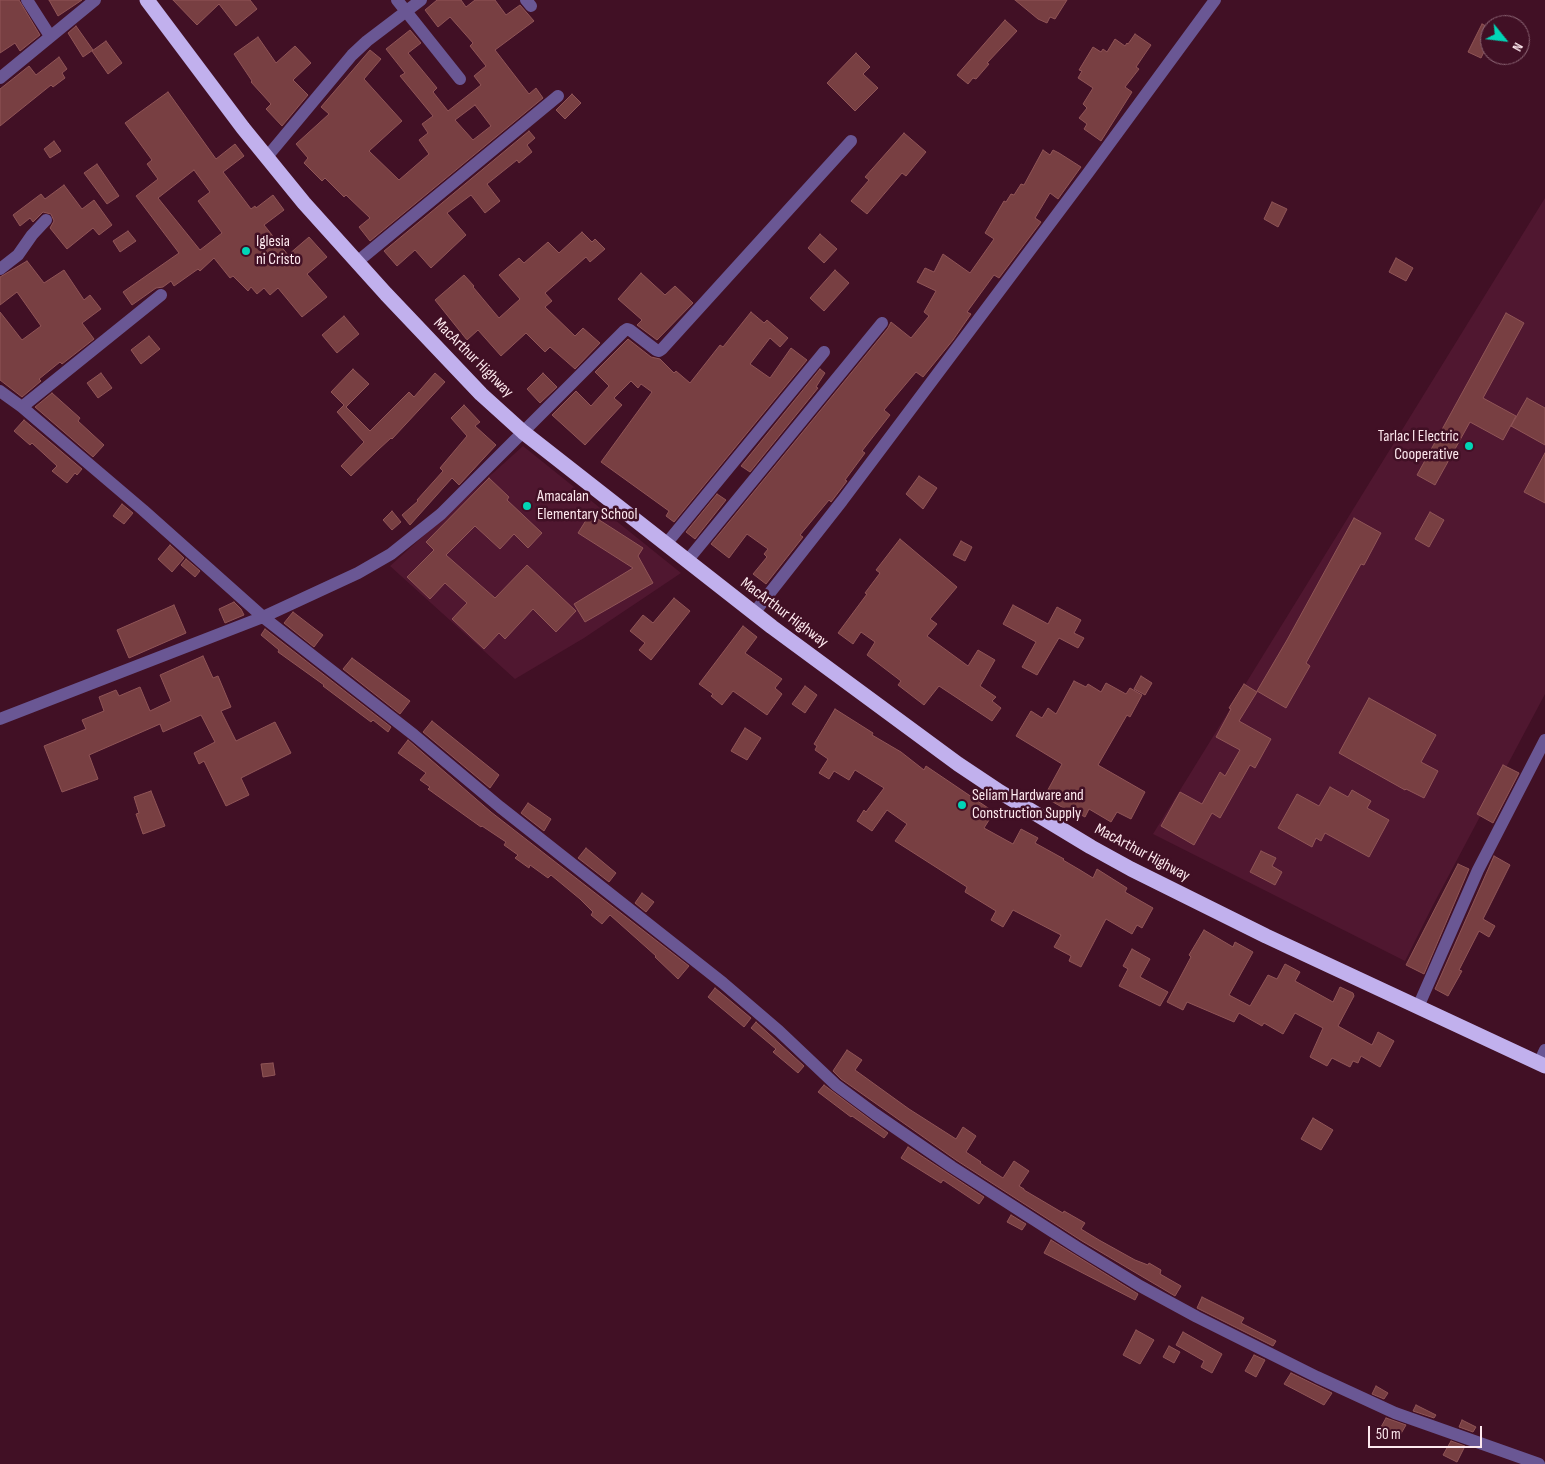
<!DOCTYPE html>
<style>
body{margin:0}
#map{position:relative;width:1545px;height:1464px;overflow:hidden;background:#411025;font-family:"Sofia Sans Condensed",sans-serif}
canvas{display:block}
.north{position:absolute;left:1480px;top:15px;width:50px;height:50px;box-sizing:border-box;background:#411025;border:1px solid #8c6675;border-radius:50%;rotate:119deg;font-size:14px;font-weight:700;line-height:20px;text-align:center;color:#fde8ee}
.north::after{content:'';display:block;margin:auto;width:18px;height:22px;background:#01d5b6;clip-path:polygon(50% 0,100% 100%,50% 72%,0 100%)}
.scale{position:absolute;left:1368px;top:1426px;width:114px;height:22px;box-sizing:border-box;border:2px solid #fde8ee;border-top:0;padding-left:6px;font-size:15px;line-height:18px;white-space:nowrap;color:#fde8ee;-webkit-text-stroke:4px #411025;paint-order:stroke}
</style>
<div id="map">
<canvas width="1545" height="1464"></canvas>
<div class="north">N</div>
<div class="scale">50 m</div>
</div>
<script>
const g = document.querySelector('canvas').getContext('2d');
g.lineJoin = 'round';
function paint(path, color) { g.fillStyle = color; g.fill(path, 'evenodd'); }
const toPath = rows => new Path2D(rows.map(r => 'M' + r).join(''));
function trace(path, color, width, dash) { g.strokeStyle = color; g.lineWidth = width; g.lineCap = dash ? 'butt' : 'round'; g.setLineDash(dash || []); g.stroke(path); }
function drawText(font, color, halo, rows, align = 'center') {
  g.font = font + ' "Sofia Sans Condensed",sans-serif'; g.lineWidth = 5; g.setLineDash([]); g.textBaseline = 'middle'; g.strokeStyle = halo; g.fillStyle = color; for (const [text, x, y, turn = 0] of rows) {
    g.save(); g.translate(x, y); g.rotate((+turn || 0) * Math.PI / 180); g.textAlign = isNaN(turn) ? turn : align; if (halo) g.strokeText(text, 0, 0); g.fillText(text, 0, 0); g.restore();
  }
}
paint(toPath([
 [1545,198,1545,694,1432,907,1405,961,1153,834],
 [523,446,681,573,584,638,515,679,390,566]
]), '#501730');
const building = toPath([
 [0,0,19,0,40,35,20,51,15,43,0,53,0,0],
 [49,0,82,0,58,16,49,0],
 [173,0,250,0,257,9,236,26,219,4,197,25,173,0],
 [437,0,461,0,466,7,475,0,495,0,506,15,520,5,534,21,495,50,529,94,536,88,543,98,370,241,359,227,370,218,346,195,344,197,325,178,322,181,304,163,308,158,296,144,329,114,321,107,370,50,381,59,364,79,402,121,369,151,399,180,429,154,419,140,428,133,422,124,433,116,400,76,405,73,386,49,410,30,421,43,408,53,437,88,433,92,448,111,481,85,474,76,486,66,470,46,473,43,450,17,438,27,425,10,437,0],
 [475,105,491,126,473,140,455,120,475,105],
 [1015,0,1067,0,1055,19,1050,17,1047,23,1038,19,1015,0],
 [1005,20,1017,31,987,63,989,64,976,79,973,78,968,84,957,75,1005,20],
 [1482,24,1490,28,1490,39,1481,58,1468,52,1482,24],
 [76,26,93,50,83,57,68,33,76,26],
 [1135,34,1151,45,1136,67,1139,69,1125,87,1132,92,1101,141,1084,129,1087,124,1079,118,1087,108,1083,104,1093,88,1078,78,1082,71,1079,70,1093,47,1101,52,1103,49,1107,52,1115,39,1125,46,1127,43,1128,44,1135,34],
 [258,37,276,63,295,46,311,63,293,80,308,95,282,126,266,109,271,104,251,82,252,81,234,54,258,37],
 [106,41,122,63,108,74,92,51,106,41],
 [856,53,870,67,863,74,878,88,855,111,827,83,856,53],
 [59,57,67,69,62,73,65,78,53,87,51,85,0,126,0,89,29,66,36,75,59,57],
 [168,92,216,159,235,144,244,156,223,172,251,209,255,206,256,208,273,195,284,210,264,225,288,255,309,237,327,257,307,274,327,297,302,317,278,288,270,295,264,288,257,294,251,287,248,291,233,276,230,278,214,258,200,271,198,269,174,286,171,281,163,287,156,288,132,305,123,292,179,253,136,196,158,179,147,164,152,160,125,123,168,92],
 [194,170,210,192,198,201,222,233,200,250,158,198,194,170],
 [572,94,581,103,565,119,556,110,572,94],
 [529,131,535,138,527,145,532,152,519,163,517,160,487,184,500,201,485,213,471,195,447,213,466,235,431,268,415,250,397,266,384,251,529,131],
 [904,133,926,152,906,176,902,173,867,214,851,201,869,180,865,177,904,133],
 [54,141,61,151,50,158,44,149,54,141],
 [1043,150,1050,155,1053,150,1059,153,1081,167,1058,199,1050,193,1035,218,1041,222,999,278,994,275,967,312,971,314,953,340,923,377,916,372,884,410,890,415,862,451,865,453,845,480,847,481,831,502,829,500,800,535,803,537,766,584,753,574,767,557,764,554,768,549,747,534,729,558,711,544,888,328,891,322,911,338,929,316,924,312,936,291,917,282,925,268,934,272,943,254,970,273,994,239,985,233,1004,201,1006,202,1011,194,1014,195,1021,184,1024,185,1043,150],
 [97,164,119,196,107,204,84,173,97,164],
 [64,185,82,209,94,200,112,225,99,235,93,228,67,249,50,228,54,221,51,214,43,212,33,222,30,218,20,226,13,215,41,194,45,199,64,185],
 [1272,202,1287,209,1278,227,1264,219,1272,202],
 [128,231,136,241,120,252,113,241,128,231],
 [582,232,592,242,595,239,605,249,590,262,586,257,545,293,552,301,545,307,575,336,583,328,600,343,575,369,550,347,545,352,526,333,501,356,478,330,467,340,435,300,464,275,474,286,473,287,499,318,520,299,499,275,519,258,524,263,548,242,559,253,582,232],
 [820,234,837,249,824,263,808,248,820,234],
 [1396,258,1413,268,1406,281,1389,272,1396,258],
 [27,261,44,283,64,270,84,300,90,295,101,309,82,323,94,339,62,364,60,362,39,379,41,381,22,397,0,380,0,312,22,340,41,326,17,292,0,305,0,277,27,261],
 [835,270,849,283,824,311,810,298,835,270],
 [641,273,665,295,675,286,693,303,657,340,637,325,642,320,618,299,641,273],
 [751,312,764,323,767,320,788,338,780,347,770,338,750,364,770,378,791,348,807,360,674,522,666,516,669,511,601,462,652,392,641,384,638,388,631,381,614,398,622,405,585,445,552,415,576,391,591,406,609,386,595,372,628,339,651,357,660,359,674,373,676,371,690,383,720,345,723,347,751,312],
 [1506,313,1524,323,1483,398,1516,416,1503,440,1470,422,1435,485,1417,475,1506,313],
 [344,316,359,334,337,353,322,335,344,316],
 [149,336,160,349,141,364,131,350,149,336],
 [353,369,369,384,346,407,370,431,409,392,414,397,435,373,445,382,392,439,391,438,378,450,351,476,341,466,364,442,337,412,344,405,331,392,353,369],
 [820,369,825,373,816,387,818,388,750,472,741,466,820,369],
 [101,373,112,388,98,398,87,383,101,373],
 [543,373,557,387,540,403,527,389,543,373],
 [52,393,80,418,78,421,104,445,93,457,35,407,52,393],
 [1527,398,1545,408,1545,445,1511,426,1527,398],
 [464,405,480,422,475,426,496,445,459,485,452,478,410,525,402,515,418,501,417,500,443,471,440,468,467,436,451,418,464,405],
 [24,420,82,469,77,475,75,473,67,483,52,471,57,466,32,443,30,445,14,431,24,420],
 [1545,453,1545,503,1524,492,1545,453],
 [919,476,937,488,923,509,906,494,919,476],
 [489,478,509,497,507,500,542,533,528,548,514,534,500,549,475,526,446,555,495,598,527,565,576,611,556,632,533,609,505,639,499,633,484,649,452,619,467,603,445,583,430,599,407,577,434,550,426,542,489,478],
 [717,494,726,500,695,539,686,532,717,494],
 [122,504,133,513,124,524,113,516,122,504],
 [392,511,401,522,392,530,383,520,392,511],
 [1430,512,1444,520,1429,547,1415,539,1430,512],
 [590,514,643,548,638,556,653,583,585,622,574,604,633,568,578,533,590,514],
 [1354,518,1381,533,1364,565,1361,564,1306,663,1310,666,1286,708,1257,691,1287,640,1354,518],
 [900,539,957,587,930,619,937,624,927,636,968,666,978,650,995,660,980,686,996,697,992,701,1001,708,992,721,939,686,924,705,898,685,901,681,867,655,875,642,861,632,853,644,838,633,867,594,865,593,880,573,876,570,900,539],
 [961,541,972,547,965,561,953,555,961,541],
 [170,545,184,558,172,572,158,559,170,545],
 [186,559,200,571,195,577,181,565,186,559],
 [674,598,690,611,651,660,639,650,645,643,630,631,643,615,653,623,674,598],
 [234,602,241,609,244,615,225,623,219,609,234,602],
 [174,605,186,633,129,658,117,630,174,605],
 [1013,605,1048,624,1057,607,1081,620,1074,633,1084,638,1078,648,1059,638,1037,675,1022,667,1036,642,1003,624,1013,605],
 [293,612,323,635,314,647,284,623,293,612],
 [743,626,757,637,745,653,782,679,775,688,782,694,767,715,733,691,722,705,711,696,713,694,699,684,743,626],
 [265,629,391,727,388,732,373,720,371,722,323,686,324,685,278,652,279,650,261,635,265,629],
 [203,656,213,678,218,676,231,707,221,711,236,741,275,722,291,753,241,778,249,795,226,806,204,761,199,764,194,753,215,742,201,715,163,732,160,724,89,755,98,779,62,792,44,746,86,729,82,720,104,711,99,697,116,690,119,696,140,687,150,711,171,701,160,675,203,656],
 [352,658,410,701,400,714,343,669,352,658],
 [1141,676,1152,683,1145,695,1134,689,1141,676],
 [1074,681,1086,687,1088,684,1101,692,1106,683,1126,694,1130,688,1142,695,1130,717,1127,715,1098,765,1145,792,1131,819,1117,812,1111,822,1089,809,1085,817,1070,809,1069,811,1044,797,1062,764,1016,736,1031,711,1042,718,1048,708,1056,714,1074,681],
 [1244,684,1257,692,1239,721,1271,739,1255,768,1250,765,1220,818,1212,813,1194,845,1161,826,1180,792,1202,804,1220,772,1225,776,1240,750,1216,737,1231,709,1229,708,1244,684],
 [805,686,817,695,805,713,792,704,805,686],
 [1369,698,1436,735,1421,762,1438,771,1424,798,1406,789,1405,790,1339,753,1369,698],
 [835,709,873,733,872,735,901,752,924,770,926,766,994,812,984,828,1013,844,1021,829,1038,838,1035,843,1064,859,1063,860,1080,870,1093,878,1097,869,1127,888,1125,892,1153,908,1142,928,1137,925,1132,934,1106,919,1081,967,1069,961,1071,956,1054,947,1061,935,1013,910,1003,927,991,920,996,911,965,892,967,887,895,841,907,824,887,810,872,831,857,821,864,810,866,812,884,788,855,770,849,780,834,771,829,779,819,773,828,759,815,750,817,746,814,744,835,709],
 [432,721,499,775,490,788,423,732,432,721],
 [745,728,761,738,747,760,731,751,745,728],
 [408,740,491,812,689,966,678,979,655,957,656,956,610,915,602,924,591,915,593,912,580,899,551,875,548,878,530,865,529,868,515,858,518,855,504,845,506,842,482,826,481,827,428,789,430,787,420,780,426,773,398,753,408,740],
 [1503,765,1519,773,1493,823,1477,814,1503,765],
 [1330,787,1348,797,1352,790,1371,801,1367,808,1389,820,1369,857,1325,833,1321,841,1316,838,1312,847,1278,828,1297,794,1319,806,1330,787],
 [151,791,165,826,143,834,136,814,139,813,134,797,151,791],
 [528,803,551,819,544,831,521,813,528,803],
 [586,848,616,873,609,882,578,858,586,848],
 [1261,851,1276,858,1272,866,1282,872,1275,885,1250,872,1261,851],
 [1494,856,1510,865,1483,919,1495,926,1489,937,1479,931,1459,970,1462,971,1448,996,1435,989,1494,856],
 [1458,864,1469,869,1424,974,1406,965,1458,864],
 [642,893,654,902,646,912,635,903,642,893],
 [1204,930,1233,947,1235,942,1253,952,1229,995,1250,1006,1268,975,1277,979,1285,964,1300,972,1295,981,1333,1002,1340,987,1353,993,1354,996,1338,1026,1372,1045,1378,1032,1394,1041,1380,1067,1361,1056,1358,1063,1353,1061,1350,1067,1332,1058,1327,1066,1310,1057,1323,1028,1295,1013,1283,1034,1264,1023,1262,1026,1239,1013,1234,1022,1187,1002,1183,1010,1167,1002,1191,957,1189,955,1204,930],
 [1132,949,1150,959,1140,977,1168,992,1160,1006,1119,986,1128,969,1123,966,1132,949],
 [715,988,751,1018,744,1027,708,997,715,988],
 [756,1022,804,1066,798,1073,773,1052,776,1049,751,1028,756,1022],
 [847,1050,862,1060,855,1070,909,1109,956,1139,963,1127,976,1136,966,1152,981,1162,980,1163,1003,1178,1014,1161,1029,1171,1019,1186,1024,1189,1024,1190,1063,1213,1064,1211,1085,1223,1081,1229,1099,1240,1135,1260,1148,1265,1149,1263,1161,1270,1160,1274,1181,1286,1175,1296,1082,1241,956,1160,841,1079,833,1071,847,1050],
 [273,1063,275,1075,263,1077,261,1064,273,1063],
 [824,1085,888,1133,884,1138,852,1116,851,1117,818,1092,824,1085],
 [1313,1118,1333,1130,1321,1150,1301,1139,1313,1118],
 [908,1147,984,1197,979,1204,943,1180,941,1183,901,1158,908,1147],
 [1011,1215,1026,1224,1022,1230,1007,1222,1011,1215],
 [1051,1240,1138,1294,1135,1300,1044,1253,1051,1240],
 [1202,1297,1244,1318,1241,1323,1276,1341,1273,1346,1197,1308,1202,1297],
 [1136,1330,1154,1340,1140,1364,1123,1355,1136,1330],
 [1183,1332,1222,1354,1212,1373,1201,1367,1204,1361,1176,1345,1183,1332],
 [1169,1346,1180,1352,1174,1363,1163,1357,1169,1346],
 [1254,1355,1265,1360,1256,1377,1245,1371,1254,1355],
 [1291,1373,1332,1393,1324,1405,1284,1384,1291,1373],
 [1376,1386,1388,1393,1384,1399,1372,1394,1376,1386],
 [1416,1405,1436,1415,1434,1418,1413,1411,1416,1405],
 [1386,1418,1406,1425,1399,1437,1381,1427,1386,1418],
 [1462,1420,1476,1427,1473,1432,1459,1427,1462,1420],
 [1451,1441,1465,1446,1457,1462,1443,1455,1451,1441]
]);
paint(building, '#783f42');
trace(building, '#905557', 1);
trace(toPath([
 [27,0,50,36],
 [397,0,460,79],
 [526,0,531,6],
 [0,78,95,0],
 [266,158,352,55,367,41,421,0],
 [357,262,558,96],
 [0,269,18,255,32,235,46,220],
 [0,391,22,407,143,510,263,617,414,735,500,807,723,983,779,1031,836,1085,875,1114,952,1167,1078,1248,1140,1286,1197,1317,1317,1377,1395,1413,1539,1464],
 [22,407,161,295],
 [666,544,824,352],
 [687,561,882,323],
 [754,613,842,501,1088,173,1215,0],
 [0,719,263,617,358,573,391,554,441,514,624,331,627,329,630,330,656,350,659,351,662,349,851,141],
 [1418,1007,1478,870,1545,740],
 [1539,1063,1545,1050]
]), '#6a5794', 12);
trace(toPath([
 [147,0,243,128,304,203,386,294,481,394,523,432,772,627,958,764,1000,792,1091,847,1131,869,1266,936,1545,1066]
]), '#c1b0ed', 15);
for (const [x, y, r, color] of [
 [246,251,5,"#01d5b6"],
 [1469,446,5,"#01d5b6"],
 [527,506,5,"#01d5b6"],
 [962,805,5,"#01d5b6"]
]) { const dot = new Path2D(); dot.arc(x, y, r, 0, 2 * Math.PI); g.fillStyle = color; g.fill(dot); trace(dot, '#411025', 2); }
drawText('16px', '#fde8ee', '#411025', [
 ["Iglesia",256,242],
 ["ni Cristo",256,260],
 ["Tarlac I Electric",1459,437,"right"],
 ["Cooperative",1459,455,"right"],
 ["Amacalan",537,497],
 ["Elementary School",537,515],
 ["Seliam Hardware and",972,796],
 ["Construction Supply",972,814]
], 'left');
drawText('16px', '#fde8ee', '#411025', [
 ["MacArthur Highway",473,358,45],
 ["MacArthur Highway",784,613,37],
 ["MacArthur Highway",1142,853,28]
]);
</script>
